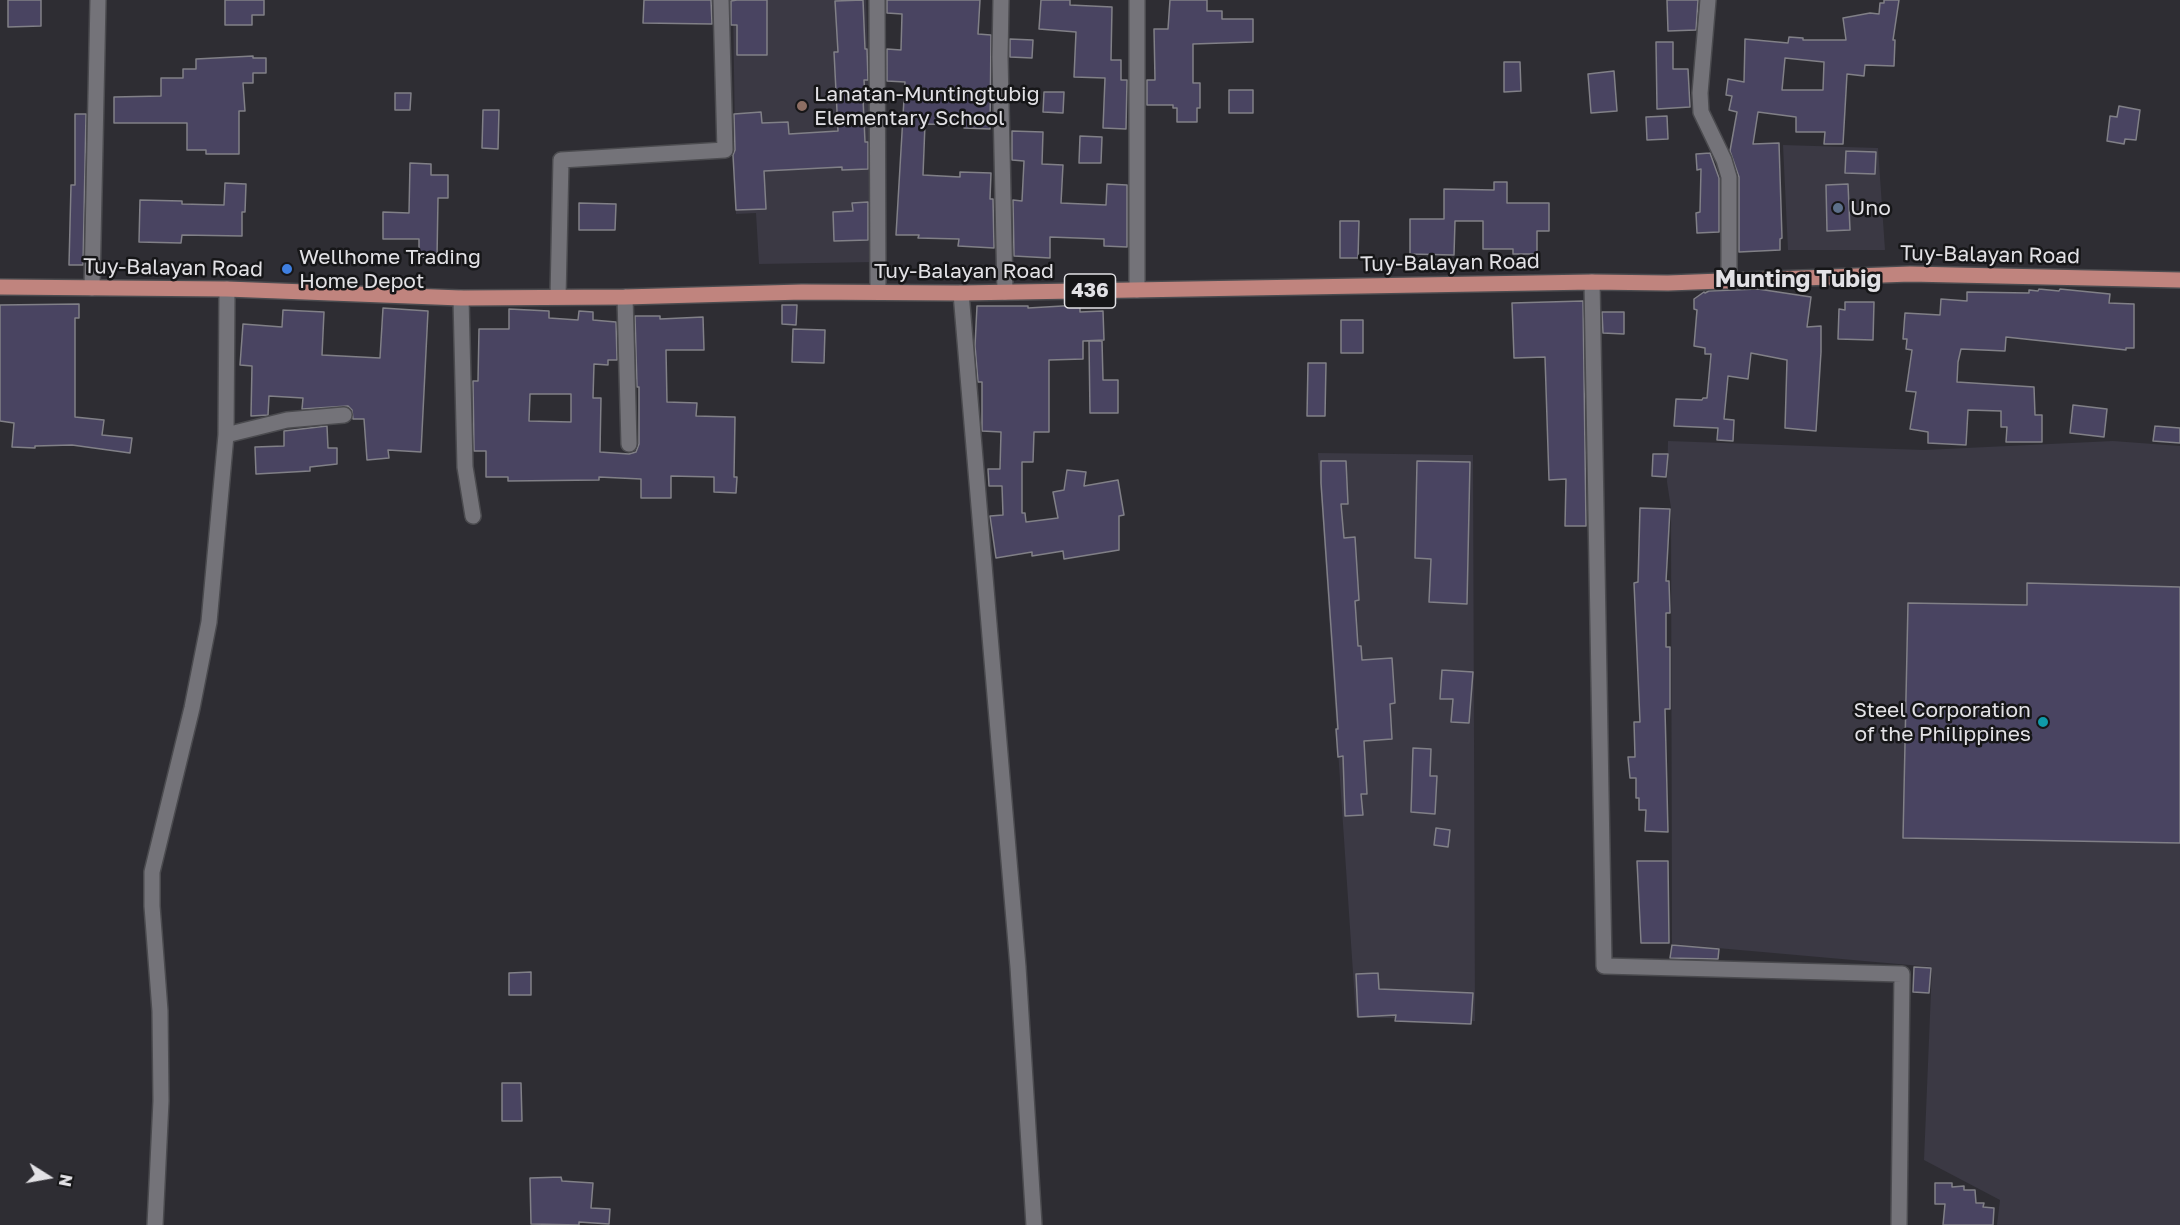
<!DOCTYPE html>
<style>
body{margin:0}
#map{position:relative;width:2180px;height:1225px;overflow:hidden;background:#2e2d33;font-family:"Golos Text",sans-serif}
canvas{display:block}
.north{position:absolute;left:18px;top:1147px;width:60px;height:60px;-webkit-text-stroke:4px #161618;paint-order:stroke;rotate:101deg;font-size:16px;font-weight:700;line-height:24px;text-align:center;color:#e2e1e5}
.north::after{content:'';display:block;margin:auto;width:21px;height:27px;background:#e2e1e5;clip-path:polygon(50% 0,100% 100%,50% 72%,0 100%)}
</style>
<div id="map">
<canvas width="2180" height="1225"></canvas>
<div class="north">N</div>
</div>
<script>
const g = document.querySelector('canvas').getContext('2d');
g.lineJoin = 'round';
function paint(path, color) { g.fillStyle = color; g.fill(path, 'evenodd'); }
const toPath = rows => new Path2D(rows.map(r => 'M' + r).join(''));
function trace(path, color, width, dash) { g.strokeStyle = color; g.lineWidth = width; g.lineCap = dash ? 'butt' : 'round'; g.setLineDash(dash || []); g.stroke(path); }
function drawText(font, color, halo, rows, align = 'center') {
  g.font = font + ' "Golos Text",sans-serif'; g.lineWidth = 5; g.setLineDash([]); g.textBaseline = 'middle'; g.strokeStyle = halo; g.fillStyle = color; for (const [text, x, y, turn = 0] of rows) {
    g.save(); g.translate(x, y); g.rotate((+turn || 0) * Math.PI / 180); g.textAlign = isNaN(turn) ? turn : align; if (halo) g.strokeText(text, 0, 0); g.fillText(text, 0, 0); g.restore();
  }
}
paint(toPath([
 [733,0,866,0,875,262,759,264,756,213,736,214],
 [1783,145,1878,148,1885,250,1788,250],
 [1668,441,1924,450,2113,441,2180,446,2180,1225,1997,1225,2000,1200,1924,1160,1932,967,1672,944,1671,508,1667,482],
 [1318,453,1473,455,1475,1021,1356,1017]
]), '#3b3944');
const building = toPath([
 [8,0,41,0,41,26,8,27,8,0],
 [225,0,264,0,264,15,252,15,252,25,225,25,225,0],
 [644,0,711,0,712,24,643,23,644,0],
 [737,0,767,0,767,55,737,55,737,25,731,25,731,1,737,0],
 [863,0,865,49,867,49,868,80,864,80,865,98,863,98,865,142,868,142,868,169,842,170,842,167,764,171,766,209,736,210,733,155,735,150,734,114,761,112,762,123,788,122,789,134,838,131,834,52,838,52,835,1,863,0],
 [887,0,980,0,978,34,991,35,990,129,964,128,964,125,925,124,923,175,960,177,960,172,991,173,990,199,993,199,994,248,958,246,959,239,918,238,919,235,896,235,905,82,887,81,887,49,901,50,902,14,887,13,887,0],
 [1041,0,1070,0,1070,5,1112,7,1111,60,1121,60,1121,80,1127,80,1126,129,1103,128,1105,78,1074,77,1076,32,1039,29,1041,0],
 [1170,0,1207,0,1207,11,1222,11,1222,19,1253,19,1253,42,1193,44,1193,83,1200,83,1200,108,1197,108,1197,122,1177,122,1177,108,1173,108,1173,105,1147,105,1147,80,1155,80,1154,29,1168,29,1170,0],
 [1667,0,1698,0,1696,30,1668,31,1667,0],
 [1884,0,1899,0,1893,40,1895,40,1894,66,1865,65,1864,76,1847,74,1843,144,1824,144,1825,132,1796,132,1796,117,1758,112,1753,144,1779,143,1782,238,1780,239,1780,250,1739,252,1739,177,1730,151,1737,112,1729,110,1732,96,1726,95,1728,79,1744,82,1745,39,1788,43,1789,37,1803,38,1803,40,1846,40,1843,18,1870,13,1879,14,1880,3,1884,3,1884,0],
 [1785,58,1824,62,1823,90,1782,90,1785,58],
 [1010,39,1033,40,1032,58,1010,57,1010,39],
 [1656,42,1673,42,1673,69,1688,69,1690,107,1657,109,1656,42],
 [253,56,253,58,266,58,266,73,253,73,253,83,243,83,245,111,239,111,239,154,206,154,206,150,187,150,187,123,114,123,114,97,161,96,161,78,183,78,183,69,196,69,196,59,253,56],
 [1504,62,1520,62,1521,91,1504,92,1504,62],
 [1614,71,1617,111,1591,113,1588,74,1614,71],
 [1229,90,1253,90,1253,113,1229,113,1229,90],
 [1044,92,1064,92,1063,113,1043,112,1044,92],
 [395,93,411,93,410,110,395,110,395,93],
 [2119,106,2140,110,2136,140,2125,139,2124,144,2107,141,2110,116,2117,117,2119,106],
 [483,110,499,110,498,149,482,148,483,110],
 [75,114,86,114,83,265,69,265,71,185,75,185,75,114],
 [1667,116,1668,139,1647,140,1646,117,1667,116],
 [1012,131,1043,132,1042,164,1063,165,1061,203,1106,205,1107,184,1127,185,1127,247,1104,246,1104,239,1050,237,1050,258,1014,256,1013,200,1022,201,1024,161,1012,160,1012,131],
 [1080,136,1102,137,1101,163,1079,163,1080,136],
 [1846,151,1876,152,1875,174,1845,173,1846,151],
 [1710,153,1719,178,1719,232,1697,233,1696,213,1700,212,1701,169,1697,170,1696,154,1710,153],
 [410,163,431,164,431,175,448,175,448,198,438,198,437,258,419,257,419,239,383,239,383,212,409,213,410,163],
 [1494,182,1507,182,1507,203,1549,203,1549,231,1537,231,1537,254,1513,254,1513,249,1483,249,1483,221,1455,221,1454,255,1410,254,1410,219,1444,219,1444,189,1494,190,1494,182],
 [225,183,246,184,245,212,242,212,242,236,182,235,181,243,139,242,140,200,182,201,182,204,224,205,225,183],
 [1848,184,1850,230,1827,231,1826,185,1848,184],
 [868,202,868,240,834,241,833,212,853,211,852,203,868,202],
 [579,203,616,204,615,230,579,230,579,203],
 [1340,221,1359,221,1358,258,1340,258,1340,221],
 [1758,289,1811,297,1807,327,1821,326,1821,352,1816,431,1785,428,1787,360,1751,353,1748,379,1728,376,1724,419,1734,420,1733,441,1717,440,1718,428,1674,426,1676,399,1702,400,1703,398,1707,398,1711,354,1705,354,1705,348,1694,346,1697,310,1694,309,1694,299,1704,292,1705,293,1709,291,1758,289],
 [2039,289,2059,291,2060,289,2110,294,2109,303,2134,304,2134,348,2126,348,2126,350,2006,337,2005,351,1961,349,1958,362,1957,382,2034,387,2035,415,2042,415,2042,442,2006,442,2007,427,2001,427,2001,411,1968,410,1966,445,1928,443,1928,432,1910,429,1916,392,1906,391,1912,350,1906,349,1907,339,1903,339,1905,313,1940,315,1941,299,1967,301,1967,292,2029,293,2029,290,2038,291,2039,289],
 [1583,301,1586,526,1565,526,1566,479,1549,480,1545,357,1514,358,1512,303,1583,301],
 [1845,302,1874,302,1873,340,1838,339,1839,309,1845,310,1845,302],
 [79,304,79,318,75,318,75,417,104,420,102,435,132,438,130,453,72,445,35,446,35,448,12,447,14,423,0,421,0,305,79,304],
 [782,305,797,305,796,325,782,324,782,305],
 [1080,305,1080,312,1103,311,1104,340,1083,341,1083,359,1049,360,1049,432,1034,432,1033,462,1022,462,1022,513,1025,513,1026,522,1058,518,1053,492,1064,490,1067,470,1086,472,1084,486,1118,480,1124,515,1119,516,1119,550,1064,559,1063,551,1032,556,1032,552,996,558,990,516,1003,515,1002,486,989,486,988,469,1000,469,1001,432,982,431,982,382,978,382,975,346,977,306,1028,306,1028,308,1080,305],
 [383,308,428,311,421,452,388,450,389,458,367,460,364,419,353,419,352,410,348,406,302,409,303,398,269,396,268,415,251,416,252,366,240,365,243,324,282,327,283,310,324,312,322,355,380,358,383,308],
 [509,309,549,311,549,318,578,320,579,311,593,312,593,320,616,322,617,360,608,360,608,365,594,364,593,398,601,398,600,452,629,454,636,452,639,444,639,387,637,387,635,316,660,316,660,319,703,317,704,350,666,350,667,402,697,403,696,416,735,417,734,477,737,477,736,493,714,492,714,477,671,476,671,498,641,498,641,479,599,477,599,480,508,481,508,477,486,477,486,451,474,451,473,381,478,381,479,329,509,329,509,309],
 [530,394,571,394,571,422,529,421,530,394],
 [1602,312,1624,312,1624,334,1603,333,1602,312],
 [1341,320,1363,320,1363,353,1341,353,1341,320],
 [793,329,825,330,824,363,792,362,793,329],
 [1089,341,1102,341,1103,380,1118,380,1118,413,1090,413,1089,341],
 [1308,363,1326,363,1325,416,1307,416,1308,363],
 [2073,405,2107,409,2104,437,2070,433,2073,405],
 [327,426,328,448,337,448,337,464,310,467,310,471,256,474,255,447,284,446,284,431,327,426],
 [2155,426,2180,428,2180,443,2153,441,2155,426],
 [1653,454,1668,454,1666,477,1652,476,1653,454],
 [1321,461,1346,461,1348,504,1341,504,1344,538,1355,537,1359,600,1355,601,1358,646,1361,646,1362,660,1392,658,1395,703,1390,704,1392,739,1364,741,1367,794,1361,794,1363,815,1345,816,1343,756,1338,757,1336,729,1338,729,1321,483,1321,461],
 [1417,461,1470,462,1467,604,1429,602,1431,559,1415,558,1417,461],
 [1640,508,1670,509,1666,581,1669,581,1670,613,1666,613,1666,647,1670,647,1670,709,1665,709,1668,832,1645,831,1646,810,1639,810,1639,798,1636,798,1636,778,1630,778,1628,757,1635,757,1634,722,1640,722,1634,583,1638,582,1640,508],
 [2027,583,2180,587,2180,843,1903,838,1908,603,2027,605,2027,583],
 [1442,670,1473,672,1469,723,1451,722,1453,699,1440,699,1442,670],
 [1413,748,1431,749,1430,776,1437,776,1435,814,1411,812,1413,748],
 [1436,828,1450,830,1448,847,1434,845,1436,828],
 [1637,861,1668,861,1669,943,1641,943,1637,861],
 [1672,945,1719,949,1718,959,1670,958,1672,945],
 [1914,967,1931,968,1929,993,1913,992,1914,967],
 [531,972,531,995,509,995,509,973,531,972],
 [1378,973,1379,989,1473,993,1471,1024,1395,1021,1396,1015,1358,1017,1356,974,1378,973],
 [502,1083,521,1083,522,1121,502,1121,502,1083],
 [561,1177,562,1181,593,1183,591,1208,610,1209,609,1224,579,1222,579,1225,531,1224,530,1178,561,1177],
 [1935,1183,1952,1183,1952,1187,1964,1186,1964,1190,1975,1190,1976,1203,1984,1203,1983,1207,1994,1208,1993,1225,1943,1225,1945,1204,1935,1204,1935,1183]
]);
paint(building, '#494461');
trace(building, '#818087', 1.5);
const street = toPath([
 [877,0,878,292],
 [1001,0,1000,57,1005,292],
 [1137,0,1137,290],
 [1708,0,1700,93,1701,112,1724,160,1729,177,1729,281],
 [1592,282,1604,966,1902,974,1899,1225],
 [92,288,98,0],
 [961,293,1018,967,1034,1225],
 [558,297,561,160,725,150,721,0],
 [625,297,629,444],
 [461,298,465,467,473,516],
 [226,435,287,420,344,415],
 [155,1225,161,1101,160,1011,152,906,152,872,192,708,209,622,226,435,227,289]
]);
const primary = toPath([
 [0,287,227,289,461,298,625,297,802,292,961,293,1592,282,1668,283,1910,274,2180,280]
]);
trace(street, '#4b4b4f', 18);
trace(primary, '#4b4b4f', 18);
trace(street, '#747379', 15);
trace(primary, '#c0847e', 15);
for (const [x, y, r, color] of [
 [802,106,6,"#8d6e63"],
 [1838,208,6,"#5c6f8a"],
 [287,269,6,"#3f7fe0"],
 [2043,722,6,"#0f9aa8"]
]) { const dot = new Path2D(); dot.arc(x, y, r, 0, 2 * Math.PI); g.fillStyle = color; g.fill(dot); trace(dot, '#161618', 2); }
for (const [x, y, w] of [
 [1090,291,51]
]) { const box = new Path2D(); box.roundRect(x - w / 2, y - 17, w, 34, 4.5); g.fillStyle = '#161618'; g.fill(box); trace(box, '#e2e1e5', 1.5); }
drawText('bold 20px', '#e2e1e5', null, [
 ["436",1090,291]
]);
drawText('21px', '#e2e1e5', '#161618', [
 ["Lanatan-Muntingtubig",814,94],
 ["Elementary School",814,118],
 ["Uno",1850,208],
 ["Wellhome Trading",299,257],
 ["Home Depot",299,281],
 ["Steel Corporation",2031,710,"right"],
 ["of the Philippines",2031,734,"right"]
], 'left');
drawText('21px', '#e2e1e5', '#161618', [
 ["Tuy-Balayan Road",1990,255,1],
 ["Tuy-Balayan Road",1450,263,-1],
 ["Tuy-Balayan Road",173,268,1],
 ["Tuy-Balayan Road",964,271]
]);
drawText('bold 24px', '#e2e1e5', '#161618', [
 ["Munting Tubig",1798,279]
]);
</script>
